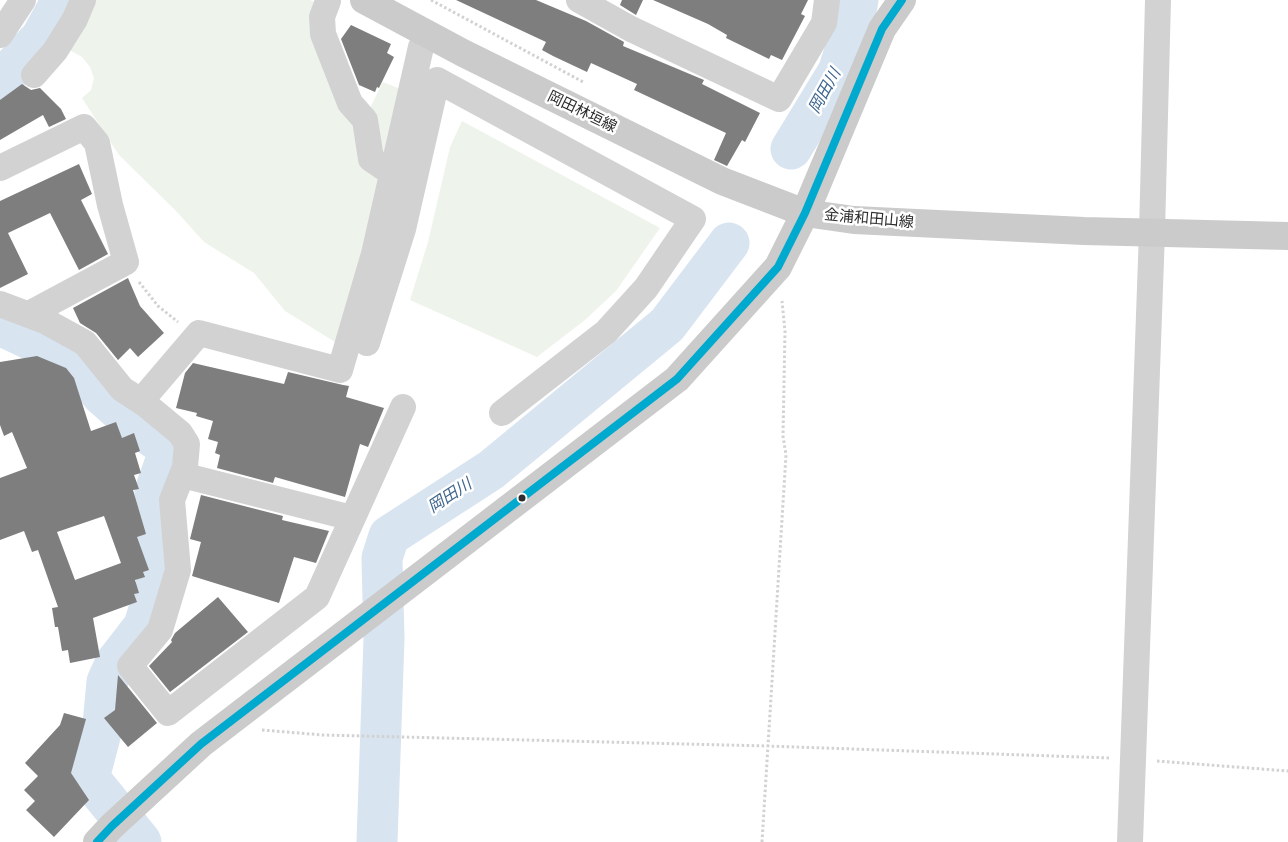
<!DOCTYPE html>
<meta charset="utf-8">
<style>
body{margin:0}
canvas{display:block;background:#fff}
</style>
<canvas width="1288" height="842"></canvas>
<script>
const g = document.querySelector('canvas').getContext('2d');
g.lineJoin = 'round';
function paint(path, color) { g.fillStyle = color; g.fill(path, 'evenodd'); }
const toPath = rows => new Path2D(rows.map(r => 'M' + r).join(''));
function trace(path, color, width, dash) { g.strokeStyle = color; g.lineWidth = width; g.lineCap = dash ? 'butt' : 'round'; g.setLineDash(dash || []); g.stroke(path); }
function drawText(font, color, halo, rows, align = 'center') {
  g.font = font + ' "PT Sans Narrow","Noto Sans JP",sans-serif'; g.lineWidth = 5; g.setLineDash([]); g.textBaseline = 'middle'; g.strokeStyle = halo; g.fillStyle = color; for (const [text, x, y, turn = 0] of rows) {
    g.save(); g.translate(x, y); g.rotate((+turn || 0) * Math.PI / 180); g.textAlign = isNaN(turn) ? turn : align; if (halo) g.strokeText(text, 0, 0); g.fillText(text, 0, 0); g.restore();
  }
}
paint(toPath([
 [88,0,310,0,322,5,383,172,367,255,335,342,285,311,254,273,204,242,176,211,119,155,82,98,91,90,94,78,90,67,82,57,64,47],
 [383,82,403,90,385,166,366,116],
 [462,121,660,228,616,291,585,320,537,357,410,300,428,242,450,147]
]), '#eef4eb');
trace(toPath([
 [0,81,41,38,62,0],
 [791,149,838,72,853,26,858,0],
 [0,325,72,359,102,395,138,427,164,445,167,457,155,491,156,533,162,566,144,626,116,662,107,682,103,725,89,778,141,842],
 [377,842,384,639,382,558,389,536,491,470,667,325,729,243]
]), '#d8e4f0', 41);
paint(toPath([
 [456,0,536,0,586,21,624,42,623,46,704,80,702,84,760,113,745,142,742,140,727,166,714,160,726,133,634,90,637,84,591,63,587,72,553,56,542,50,546,42],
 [622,0,643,0,636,15,620,5],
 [653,0,808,0,801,14,805,16,782,60,771,55,769,59,726,38,727,35,708,24],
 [351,25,391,44,387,53,394,57,379,88,377,87,375,92,359,85,341,39],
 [22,84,31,90,40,88,61,109,66,119,49,127,43,115,0,140,0,100],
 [79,164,92,194,81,200,108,254,79,270,50,213,8,233,28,274,0,288,0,201],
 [128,278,140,306,164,333,138,357,130,348,118,360,96,333,80,323,73,308],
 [37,356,66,368,74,378,91,431,116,422,122,438,134,433,140,451,135,453,141,473,134,475,139,489,133,490,146,534,137,537,149,570,143,572,145,577,135,580,139,593,134,594,137,602,93,618,100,657,70,663,68,650,62,651,58,627,55,627,52,608,58,607,38,550,32,552,24,531,0,540,0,478,27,468,12,432,4,436,0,425,0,362],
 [104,516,121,563,75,580,57,532],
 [193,363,284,384,288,372,343,385,349,386,346,397,384,408,368,447,360,444,345,497,275,477,273,483,217,468,220,455,215,453,218,442,208,439,213,421,196,416,197,413,176,408,185,373],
 [201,495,283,516,282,520,329,531,316,563,294,557,279,603,192,576,201,542,190,539],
 [218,597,248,632,170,692,149,666,172,642,171,640,175,633],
 [118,675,157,723,128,747,104,718,115,710],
 [64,713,86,719,71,773,89,800,54,837,26,810,35,801,24,790,38,776,25,763,60,725]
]), '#7e7e7e');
trace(toPath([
 [431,0,585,83],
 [139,282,158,306,178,322],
 [262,730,323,735,767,746,1110,758],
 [1157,761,1288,771],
 [762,842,786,455,783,436,785,331,782,301]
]), '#d2d2d2', 3, [2.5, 2.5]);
trace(toPath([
 [579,0,631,29,779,99,824,23,827,0],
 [328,1,322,17,323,34,350,103,365,120,371,159,393,174],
 [0,35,23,0],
 [34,75,55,51,75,19,83,0],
 [0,168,84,127,97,143,110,205,126,262,29,314],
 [0,304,45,321,85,343,122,389,145,404,180,433,187,444,185,467,172,500,178,570,160,630,130,666,168,713,317,597,403,407],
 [367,343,403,229,437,80,693,219,646,288,606,332,502,413],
 [141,401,199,333,340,370,374,254,421,47],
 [182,475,352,518],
 [1130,842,1152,232,1158,0]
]), '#d2d2d2', 26);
trace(toPath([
 [364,0,463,53,722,181,805,213,854,220,1084,231,1288,236],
 [97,842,112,826,201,744,677,379,778,267,805,213,882,29,902,0]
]), '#cbcbcb', 28);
trace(toPath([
 [97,842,112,826,201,744,677,379,778,267,805,213,882,29,902,0]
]), '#00a9ce', 8);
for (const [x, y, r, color] of [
 [522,498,4.5,"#2d2d2d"]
]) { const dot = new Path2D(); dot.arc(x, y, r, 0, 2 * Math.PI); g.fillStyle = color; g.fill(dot); trace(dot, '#fff', 2); }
drawText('15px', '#2d2d2d', '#fff', [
 ["岡田林垣線",582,112,26],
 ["金浦和田山線",869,219,5]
]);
drawText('italic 16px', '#3d658e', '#fff', [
 ["岡田川",825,91,-61],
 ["岡田川",450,496,-33]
]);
</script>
